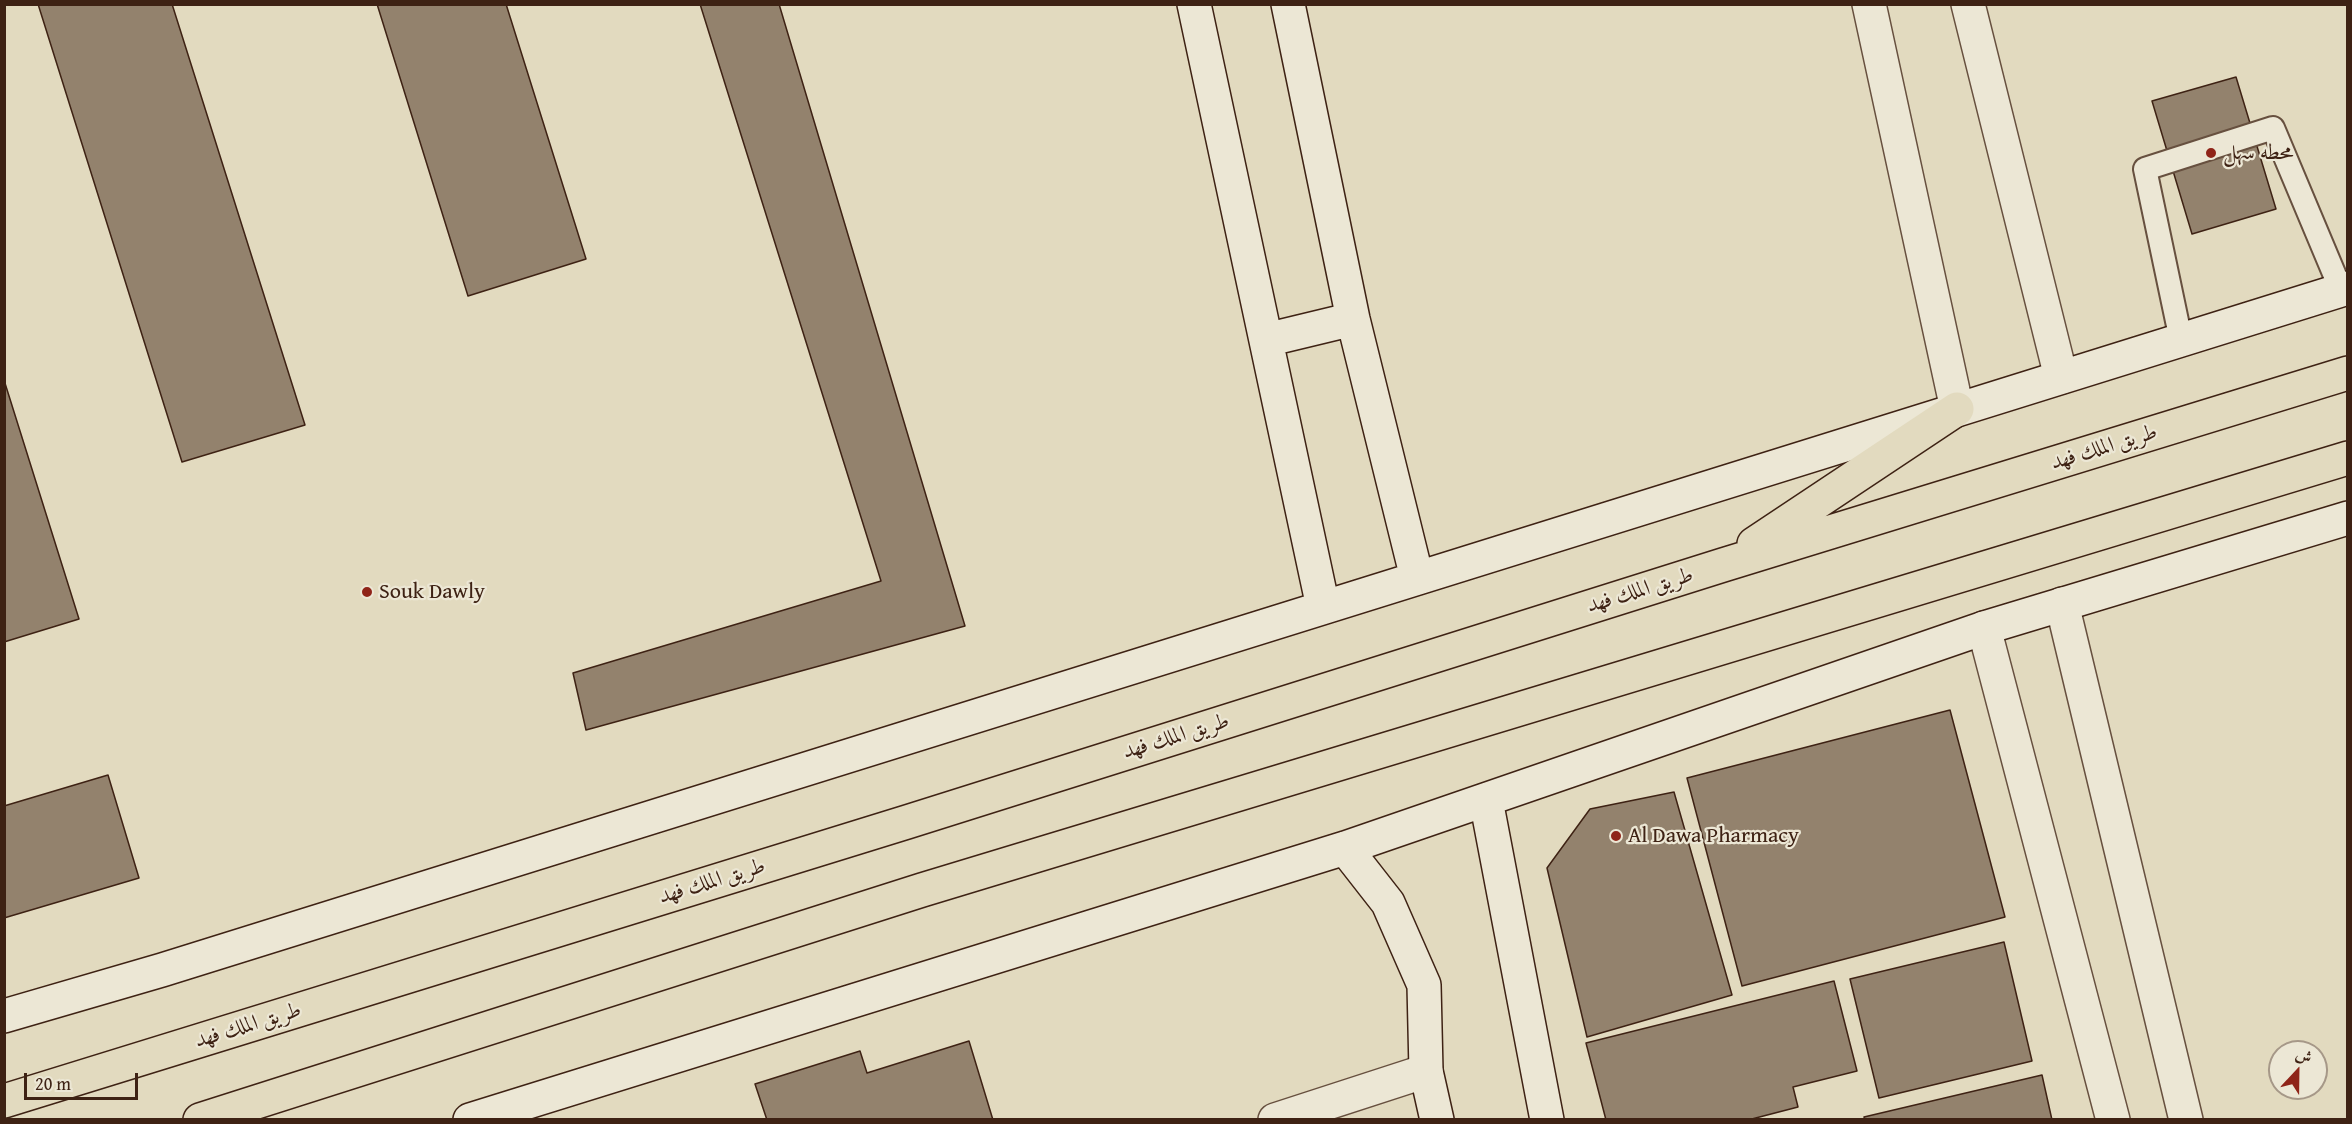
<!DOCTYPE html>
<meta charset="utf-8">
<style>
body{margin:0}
#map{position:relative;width:2352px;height:1124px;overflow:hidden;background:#e2dabf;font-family:"Gentium Book Plus",Amiri,serif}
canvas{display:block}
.frame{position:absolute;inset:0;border:6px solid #3e2214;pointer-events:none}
.north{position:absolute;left:2268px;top:1040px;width:60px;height:60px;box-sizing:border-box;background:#ece7d5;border:2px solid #a69888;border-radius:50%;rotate:22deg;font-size:16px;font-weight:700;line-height:24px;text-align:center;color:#3e2214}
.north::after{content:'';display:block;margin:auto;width:21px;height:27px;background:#8f2418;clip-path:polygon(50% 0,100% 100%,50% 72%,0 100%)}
.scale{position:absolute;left:24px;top:1073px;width:114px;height:27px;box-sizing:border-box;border:3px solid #3e2214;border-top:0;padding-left:8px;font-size:18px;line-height:21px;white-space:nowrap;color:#3e2214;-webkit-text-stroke:4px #ece7d5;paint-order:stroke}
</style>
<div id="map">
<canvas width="2352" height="1124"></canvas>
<div class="frame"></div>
<div class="north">ش</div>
<div class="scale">20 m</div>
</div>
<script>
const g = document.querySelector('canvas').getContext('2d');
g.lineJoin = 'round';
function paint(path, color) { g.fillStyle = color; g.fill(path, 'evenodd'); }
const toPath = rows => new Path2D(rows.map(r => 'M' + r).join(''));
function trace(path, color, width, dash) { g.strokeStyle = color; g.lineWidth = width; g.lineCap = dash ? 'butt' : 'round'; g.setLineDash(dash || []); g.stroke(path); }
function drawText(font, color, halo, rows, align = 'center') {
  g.font = font + ' "Gentium Book Plus",Amiri,serif'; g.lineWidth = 4.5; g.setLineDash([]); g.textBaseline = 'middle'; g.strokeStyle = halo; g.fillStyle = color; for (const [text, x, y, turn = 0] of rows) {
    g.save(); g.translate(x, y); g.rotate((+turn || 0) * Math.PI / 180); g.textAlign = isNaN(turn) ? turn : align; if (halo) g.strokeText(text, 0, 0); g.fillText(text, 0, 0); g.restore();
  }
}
const building = toPath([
 [38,4,172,4,305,425,182,462,38,4],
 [377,4,506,4,586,259,468,296,377,4],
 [700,4,779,4,965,626,586,730,573,673,881,581,700,4],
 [2236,77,2276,209,2192,234,2152,101,2236,77],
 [4,380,79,619,4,642,4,380],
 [1950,710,2005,917,1742,986,1687,778,1950,710],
 [108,775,139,878,4,918,4,806,108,775],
 [1674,792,1732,995,1587,1037,1547,868,1590,809,1674,792],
 [2004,942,2032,1061,1879,1098,1850,979,2004,942],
 [1834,981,1857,1071,1793,1087,1798,1107,1748,1120,1606,1120,1586,1043,1834,981],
 [969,1041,993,1120,767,1120,755,1084,860,1051,867,1073,969,1041],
 [2042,1075,2052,1120,1865,1120,1864,1117,2042,1075]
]);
paint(building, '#93826d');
trace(building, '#3e2214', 1.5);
const lane = toPath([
 [2181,340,2145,169,2273,128,2341,290]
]);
const street = toPath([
 [1869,4,1957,409],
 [1968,4,2061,377],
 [2062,604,2186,1120],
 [1984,628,2113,1120],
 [1275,1120,1426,1071]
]);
const secondary = toPath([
 [1194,4,1323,607],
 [1288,4,1353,319,1417,578],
 [1266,340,1353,319],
 [1486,800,1547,1120],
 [1345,848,1388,903,1424,985,1426,1071,1437,1120],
 [4,1016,162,970,2348,288],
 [470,1120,1345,848,1984,628,2348,518]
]);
const highway = toPath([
 [1754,544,1957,409],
 [4,1101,907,822,1723,565,2348,373],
 [200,1120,922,890,2348,458]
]);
trace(lane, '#67503f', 26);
trace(street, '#67503f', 36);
trace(secondary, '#3e2214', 36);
trace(highway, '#3e2214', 36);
trace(lane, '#ece7d5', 22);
trace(street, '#ece7d5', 33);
trace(secondary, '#ece7d5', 33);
trace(highway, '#e2dabf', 33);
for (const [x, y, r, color] of [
 [2211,153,6,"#8f2418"],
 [367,592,6,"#8f2418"],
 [1616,836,6,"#8f2418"]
]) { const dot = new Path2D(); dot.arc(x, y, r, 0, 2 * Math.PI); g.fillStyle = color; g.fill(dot); trace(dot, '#ece7d5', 2); }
drawText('22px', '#3e2214', '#ece7d5', [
 ["محطه سهل",2223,153],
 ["Souk Dawly",379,592],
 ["Al Dawa Pharmacy",1628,836]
], 'left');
drawText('22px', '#3e2214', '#ece7d5', [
 ["طريق الملك فهد",2104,448,-17],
 ["طريق الملك فهد",1640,591,-17],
 ["طريق الملك فهد",1176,737,-17],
 ["طريق الملك فهد",712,882,-17],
 ["طريق الملك فهد",248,1026,-17]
]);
</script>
